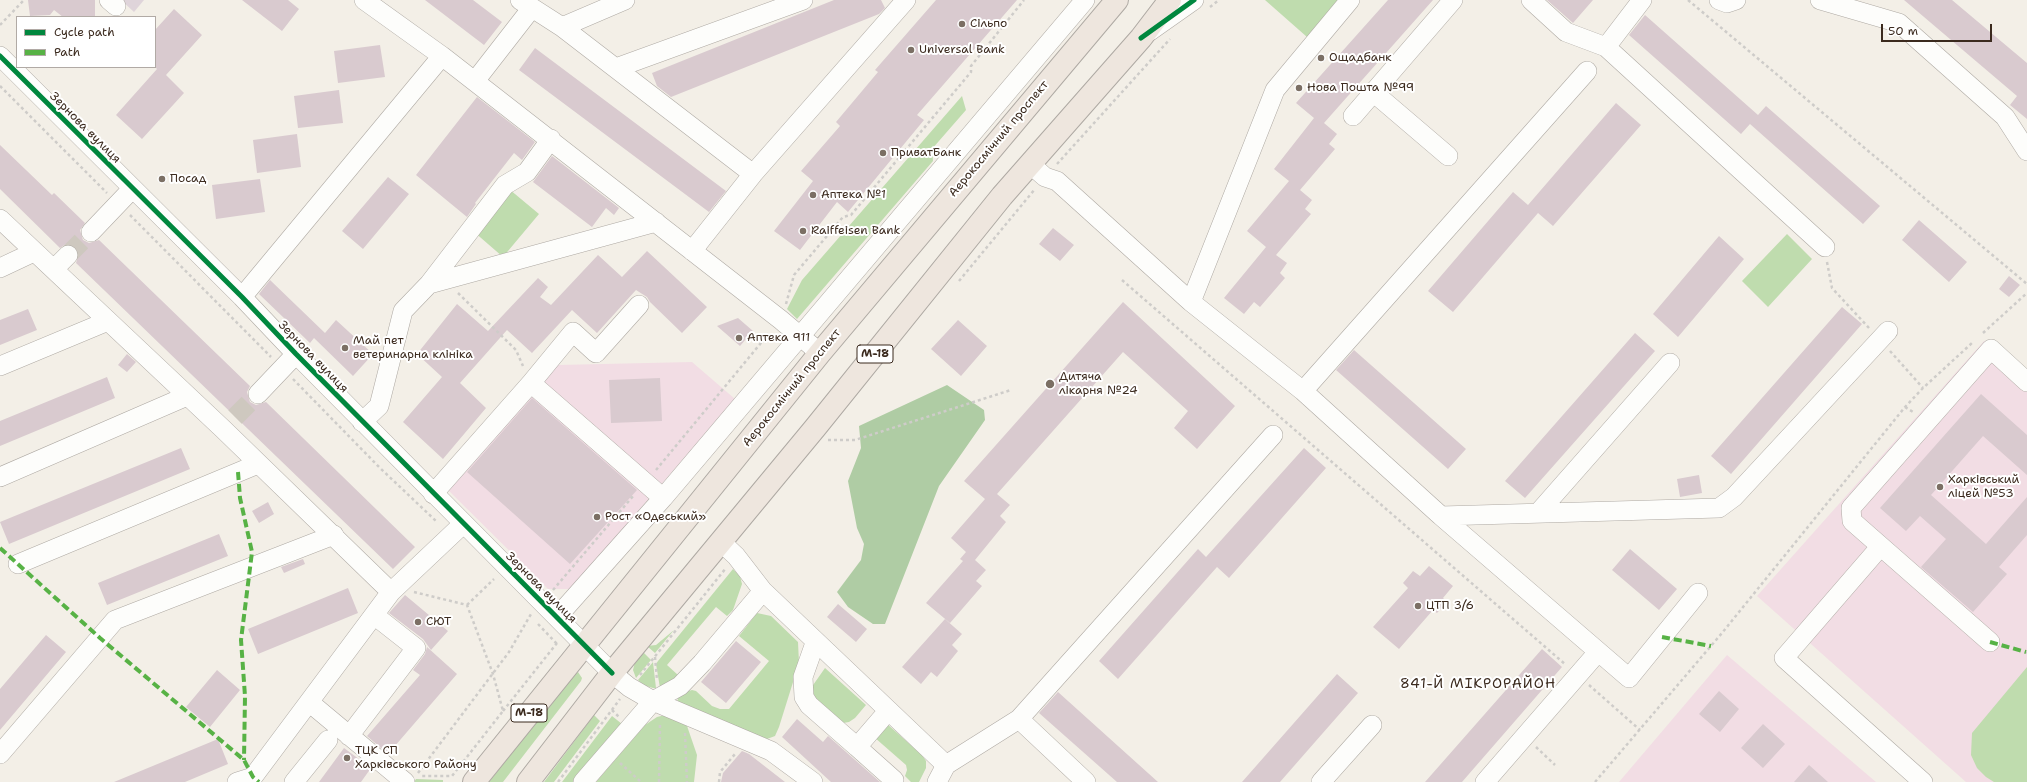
<!DOCTYPE html>
<meta charset="utf-8">
<style>
body{margin:0}
#map{position:relative;width:2027px;height:782px;overflow:hidden;background:#f3efe7;font-family:"Shantell Sans",sans-serif}
canvas{display:block}
.legend{position:absolute;left:16px;top:16px;width:140px;height:52px;box-sizing:border-box;background:#fff;border:1px solid #b1aaa5;margin:0;padding:5px 7px;list-style:none;font-size:12px;color:#3b2a1e}
.legend li{display:flex;align-items:center;gap:8px;height:20px}
.legend b{width:20px;border:1px solid #b1aaa5}
.scale{position:absolute;left:1881px;top:24px;width:111px;height:18px;box-sizing:border-box;border:2px solid #3b2a1e;border-top:0;padding-left:5px;font-size:12px;line-height:14px;white-space:nowrap;color:#3b2a1e;-webkit-text-stroke:3px #fff;paint-order:stroke}
</style>
<div id="map">
<canvas width="2027" height="782"></canvas>
<ul class="legend">
<li><b style="height:5px;background:#00873e"></b>Cycle path</li>
<li><b style="height:5px;background:#57b245"></b>Path</li>
</ul>
<div class="scale">50 m</div>
</div>
<script>
const g = document.querySelector('canvas').getContext('2d');
g.lineJoin = 'round';
function paint(path, color) { g.fillStyle = color; g.fill(path, 'evenodd'); }
const toPath = rows => new Path2D(rows.map(r => 'M' + r).join(''));
function trace(path, color, width, dash) { g.strokeStyle = color; g.lineWidth = width; g.lineCap = dash ? 'butt' : 'round'; g.setLineDash(dash || []); g.stroke(path); }
function drawText(font, color, halo, rows, align = 'center') {
  g.font = font + ' "Shantell Sans",sans-serif'; g.lineWidth = 4; g.setLineDash([]); g.textBaseline = 'middle'; g.strokeStyle = halo; g.fillStyle = color; for (const [text, x, y, turn = 0] of rows) {
    g.save(); g.translate(x, y); g.rotate((+turn || 0) * Math.PI / 180); g.textAlign = isNaN(turn) ? turn : align; if (halo) g.strokeText(text, 0, 0); g.fillText(text, 0, 0); g.restore();
  }
}
paint(toPath([
 [1984,341,2027,379,2027,782,1966,782,1757,596],
 [692,362,735,399,571,589,548,589,444,486,558,365],
 [1727,655,1876,782,1619,782]
]), '#f2dde4');
paint(toPath([
 [121,0,144,0,134,12]
]), '#dfd4da');
paint(toPath([
 [1265,0,1339,0,1307,37],
 [962,96,966,110,932,149,933,161,797,319,787,309,802,280],
 [509,189,539,214,503,257,473,231],
 [1787,234,1812,259,1768,307,1742,281],
 [733,569,740,576,742,584,733,610,727,616,716,607,667,665,678,675,668,685,660,688,656,664,658,661],
 [757,613,771,616,798,642,799,663,779,727,775,736,767,739,677,703,679,694,692,690,696,691,712,706,720,709,729,709,769,661,739,636],
 [674,630,655,653,647,646,656,645],
 [643,652,651,660,636,678,633,670,635,662],
 [653,662,656,688,653,688,643,685,638,680],
 [2027,667,2027,782,1994,782,1986,777,1977,768,1971,755,1972,733],
 [825,668,866,705,855,718,849,722,843,723,815,700,811,688],
 [578,672,582,678,581,681,503,782,489,782,572,675],
 [594,715,600,721,554,782,544,782],
 [665,715,686,723,697,755,694,782,596,782,645,725,657,717],
 [612,716,622,724,574,782,562,782],
 [886,723,922,755,926,761,926,768,919,782,911,782,905,776,907,770,906,765,874,737],
 [416,779,443,780,443,782,414,782]
]), '#bfdcae');
paint(toPath([
 [947,385,984,410,985,420,939,486,885,624,873,624,848,607,837,592,861,560,864,544,857,528,848,481,861,448,859,426]
]), '#afcca4');
paint(toPath([
 [28,0,95,0,95,17,63,17,54,10,50,15,30,16],
 [242,0,288,0,299,9,282,31],
 [425,0,473,0,502,22,484,45],
 [834,0,881,0,885,8,879,14,671,97,657,86,652,73],
 [936,0,1017,0,917,115,924,120,848,212,837,202,800,250,774,231,813,181,801,171,840,126,836,122,878,72,875,70],
 [1388,0,1433,0,1324,123,1337,134,1329,144,1335,149,1300,190,1312,200,1305,209,1311,214,1276,255,1287,263,1280,273,1285,278,1260,307,1254,302,1244,314,1224,298,1266,247,1247,231,1289,181,1274,169,1314,118,1296,103],
 [1547,0,1593,0,1573,23],
 [1904,0,1952,0,2027,63,2027,119,2010,105,2017,96],
 [174,9,202,35,166,75,184,93,142,139,116,115,157,69,155,67,155,30],
 [1645,15,1758,115,1766,106,1880,206,1863,224,1750,124,1741,134,1629,35],
 [380,45,385,77,338,83,334,51],
 [535,48,726,191,709,212,519,70],
 [339,90,343,123,298,128,294,96],
 [477,97,535,142,522,160,514,153,475,203,476,204,467,217,416,175],
 [1616,103,1641,125,1553,226,1538,213,1453,312,1428,291,1513,192,1528,205],
 [297,134,301,167,257,173,253,140],
 [0,145,52,195,54,193,85,223,80,230,83,240,89,243,99,240,250,386,247,392,250,402,256,405,266,402,415,547,393,569,76,263,79,253,75,247,66,244,60,248,0,189],
 [552,156,619,208,614,215,606,208,592,227,533,182],
 [388,177,409,194,363,249,342,231],
 [260,179,265,212,216,219,212,185],
 [1919,220,1967,262,1949,282,1902,240],
 [1053,228,1074,245,1060,261,1039,244],
 [1719,236,1744,259,1678,337,1653,314],
 [647,251,707,307,682,333,650,302,647,297,636,290,597,333,572,310,532,353,507,330,460,383,486,408,443,459,403,422,442,377,417,354,457,304,488,331,538,278,548,287,540,297,551,305,598,255,622,277],
 [2009,276,2020,285,2009,297,1999,289],
 [270,280,325,333,336,320,373,354,353,376,314,338,310,343,259,294],
 [1123,302,1235,406,1197,449,1174,428,1188,411,1123,352,997,494,1010,505,1000,516,1006,522,975,560,986,570,976,581,982,586,950,623,926,603,963,561,960,559,966,552,951,538,985,499,964,481],
 [1842,307,1862,324,1731,474,1711,456],
 [28,309,37,330,0,345,0,320],
 [738,318,753,331,740,346,717,326],
 [958,320,987,346,961,376,931,349],
 [1635,333,1655,351,1525,498,1505,481],
 [1354,350,1466,449,1448,469,1336,370],
 [127,354,136,362,127,372,118,365],
 [107,377,115,398,0,446,0,421],
 [660,378,662,421,611,423,609,380],
 [1981,394,2027,435,2027,475,1983,436,1931,495,1986,544,2027,497,2027,535,1999,567,2007,574,1973,612,1921,567,1946,539,1920,516,1906,531,1880,508],
 [532,398,637,490,570,564,467,472],
 [181,448,190,469,9,544,0,522],
 [1304,448,1326,468,1229,578,1217,567,1118,679,1099,661,1198,549,1206,557],
 [1699,475,1702,493,1680,497,1677,479],
 [268,502,274,514,259,523,252,511],
 [219,534,228,556,107,605,98,583],
 [1630,549,1677,589,1659,610,1612,570],
 [303,559,305,564,284,573,281,567],
 [1429,566,1453,586,1443,598,1447,602,1437,613,1433,610,1399,649,1373,627,1408,588,1403,583,1413,571,1420,576],
 [348,588,358,613,258,654,248,629],
 [405,595,448,631,431,650,423,639,389,613],
 [838,604,867,629,856,642,827,617],
 [945,619,962,634,952,645,958,651,937,677,931,672,921,684,902,667],
 [46,635,66,652,0,730,0,689],
 [736,641,761,662,726,703,701,682],
 [427,647,457,674,388,754,367,736,420,675,413,670,425,654],
 [1542,649,1562,667,1462,782,1425,782],
 [217,670,240,690,210,727,186,707],
 [1337,674,1358,693,1308,750,1280,782,1242,782],
 [1719,691,1739,709,1720,732,1699,714],
 [1058,692,1158,782,1117,782,1039,713],
 [797,719,823,742,828,736,880,782,831,782,782,737],
 [1763,724,1785,744,1763,768,1741,748],
 [218,739,228,764,185,782,114,782],
 [344,748,371,768,361,782,319,782],
 [742,751,749,754,785,782,721,782,723,773],
 [1809,765,1828,782,1794,782]
]), '#d9cacf');
trace(toPath([
 [68,255,91,232],
 [235,417,258,394]
]), '#cec8bf', 19, [19, 10]);
const minor = toPath([
 [109,0,116,6],
 [364,0,442,56],
 [520,0,562,27,753,174],
 [1531,0,1566,32,1606,47,1825,247],
 [1719,0,1727,3,1736,0],
 [1820,0,1899,23,2005,117,2027,151],
 [562,27,625,0],
 [1150,31,1194,0],
 [1606,47,1642,0],
 [0,56,242,297,296,354,612,673,629,687,653,701,771,751,813,782],
 [616,68,803,0],
 [475,81,531,9],
 [1373,92,1448,156],
 [1353,116,1453,0],
 [1030,164,1045,177,1057,181,1191,302,1303,391,1441,516,1629,678,1698,593],
 [0,219,223,429,391,592],
 [91,232,132,189],
 [692,251,753,174,906,0],
 [0,268,34,252],
 [54,269,68,255],
 [429,284,505,185,527,172,551,139],
 [242,297,442,56,781,320,820,353],
 [1191,302,1275,90,1350,0],
 [0,366,108,321],
 [531,383,573,332,596,353,639,305],
 [1303,391,1587,71],
 [258,394,296,354],
 [362,422,379,406,403,311,429,284,656,222],
 [0,477,187,396],
 [433,494,531,383,663,498],
 [1538,513,1670,363],
 [1441,516,1719,508,1734,497,1888,331],
 [720,541,736,556,763,591,946,765,937,782],
 [1880,547,1784,658,1923,782],
 [18,564,258,464],
 [557,617,663,498,1085,0],
 [1990,642,1852,521,1851,508,1991,349,2027,382],
 [815,643,803,677,804,697,809,705,857,747,888,711],
 [309,702,405,782],
 [1019,719,1086,782],
 [349,736,416,648,374,615],
 [857,747,894,780],
 [0,754,115,620,334,535],
 [946,765,1019,719,1273,435],
 [237,782,253,777,391,592,463,524],
 [294,782,328,740],
 [583,782,653,701,680,686,702,663,763,591],
 [1321,782,1372,725],
 [1485,782,1598,652]
]);
const major = toPath([
 [474,782,820,353,1117,0],
 [528,782,612,673,815,428,1002,196,1141,38,1170,0]
]);
trace(minor, '#aea9a3', 20);
trace(major, '#aea9a3', 24);
trace(toPath([
 [1688,0,2027,284],
 [1210,7,1219,0],
 [0,25,24,0],
 [0,86,107,193],
 [1057,164,1170,39],
 [130,215,271,357],
 [1827,262,1832,288,1869,328],
 [1122,280,1566,665],
 [959,281,1035,189],
 [458,293,516,350,523,366],
 [786,304,794,275,843,217,851,215,971,72,971,66,1024,0],
 [1983,333,2027,293],
 [1890,351,1923,388],
 [293,379,379,467,436,521],
 [1905,407,1913,412],
 [828,440,855,440,1011,390],
 [656,470,770,332],
 [553,590,634,495],
 [414,592,467,605,493,674,503,711,452,776,420,776],
 [467,605,494,579],
 [538,624,557,644],
 [2026,652,2027,653],
 [655,657,657,680],
 [640,675,726,568],
 [1589,685,1640,730],
 [612,710,619,717],
 [503,711,557,643],
 [685,733,687,782],
 [1536,747,1555,765],
 [620,763,641,782],
 [418,773,509,652,531,614],
 [558,782,620,699],
 [659,782,660,723],
 [719,782,720,772,735,754],
 [1595,782,1722,633,1905,407,1923,388,1972,343]
]), '#ceccc9', 2.5, [3, 3]);
trace(minor, '#fdfdfb', 19);
trace(major, '#eee6de', 22);
trace(toPath([
 [238,472,240,498,252,552,241,640,245,696,244,760],
 [0,548,100,638,244,760,253,777,259,782],
 [1662,637,1711,646],
 [1990,642,2026,652]
]), '#57b245', 4, [8, 4]);
trace(toPath([
 [1141,38,1194,0],
 [0,56,242,297,296,354,612,673]
]), '#00873e', 5);
for (const [x, y, r, color] of [
 [962,24,4,"#7b6f64"],
 [911,50,4,"#7b6f64"],
 [1321,58,4,"#7b6f64"],
 [1299,88,4,"#7b6f64"],
 [883,153,4,"#7b6f64"],
 [162,179,4,"#7b6f64"],
 [813,195,4,"#7b6f64"],
 [803,231,4,"#7b6f64"],
 [739,338,4,"#7b6f64"],
 [345,348,4,"#7b6f64"],
 [1050,384,5,"#7b6f64"],
 [1940,487,4,"#7b6f64"],
 [597,517,4,"#7b6f64"],
 [1418,606,4,"#7b6f64"],
 [418,622,4,"#7b6f64"],
 [347,758,4,"#7b6f64"]
]) { const dot = new Path2D(); dot.arc(x, y, r, 0, 2 * Math.PI); g.fillStyle = color; g.fill(dot); trace(dot, '#fff', 1.5); }
for (const [x, y, w] of [
 [875,354,36],
 [529,713,36]
]) { const box = new Path2D(); box.roundRect(x - w / 2, y - 9, w, 18, 3); g.fillStyle = '#fff'; g.fill(box); trace(box, '#3b2a1e', 1); }
drawText('bold 11px', '#3b2a1e', null, [
 ["М-18",875,354],
 ["М-18",529,713]
]);
drawText('12px', '#3b2a1e', '#fff', [
 ["Сільпо",970,24],
 ["Universal Bank",919,50],
 ["Ощадбанк",1329,58],
 ["Нова Пошта №99",1307,88],
 ["ПриватБанк",891,153],
 ["Посад",170,179],
 ["Аптека №1",821,195],
 ["Raiffeisen Bank",811,231],
 ["Аптека 911",747,338],
 ["Май пет",353,341],
 ["ветеринарна клініка",353,355],
 ["Дитяча",1059,377],
 ["лікарня №24",1059,391],
 ["Харківський",1948,480],
 ["ліцей №53",1948,494],
 ["Рост «Одеський»",605,517],
 ["ЦТП 3/6",1426,606],
 ["СЮТ",426,622],
 ["ТЦК СП",355,751],
 ["Харківського Району",355,765]
], 'left');
drawText('12px', '#3b2a1e', '#fff', [
 ["Зернова вулиця",85,128,45],
 ["Аерокосмічний проспект",999,139,-50],
 ["Зернова вулиця",313,357,46],
 ["Аерокосмічний проспект",792,388,-51],
 ["Зернова вулиця",541,588,45]
]);
g.letterSpacing = '1px';
drawText('14px', '#3b2a1e', '#fff', [
 ["841-Й МІКРОРАЙОН",1478,684]
]);
g.letterSpacing = '0px';
</script>
